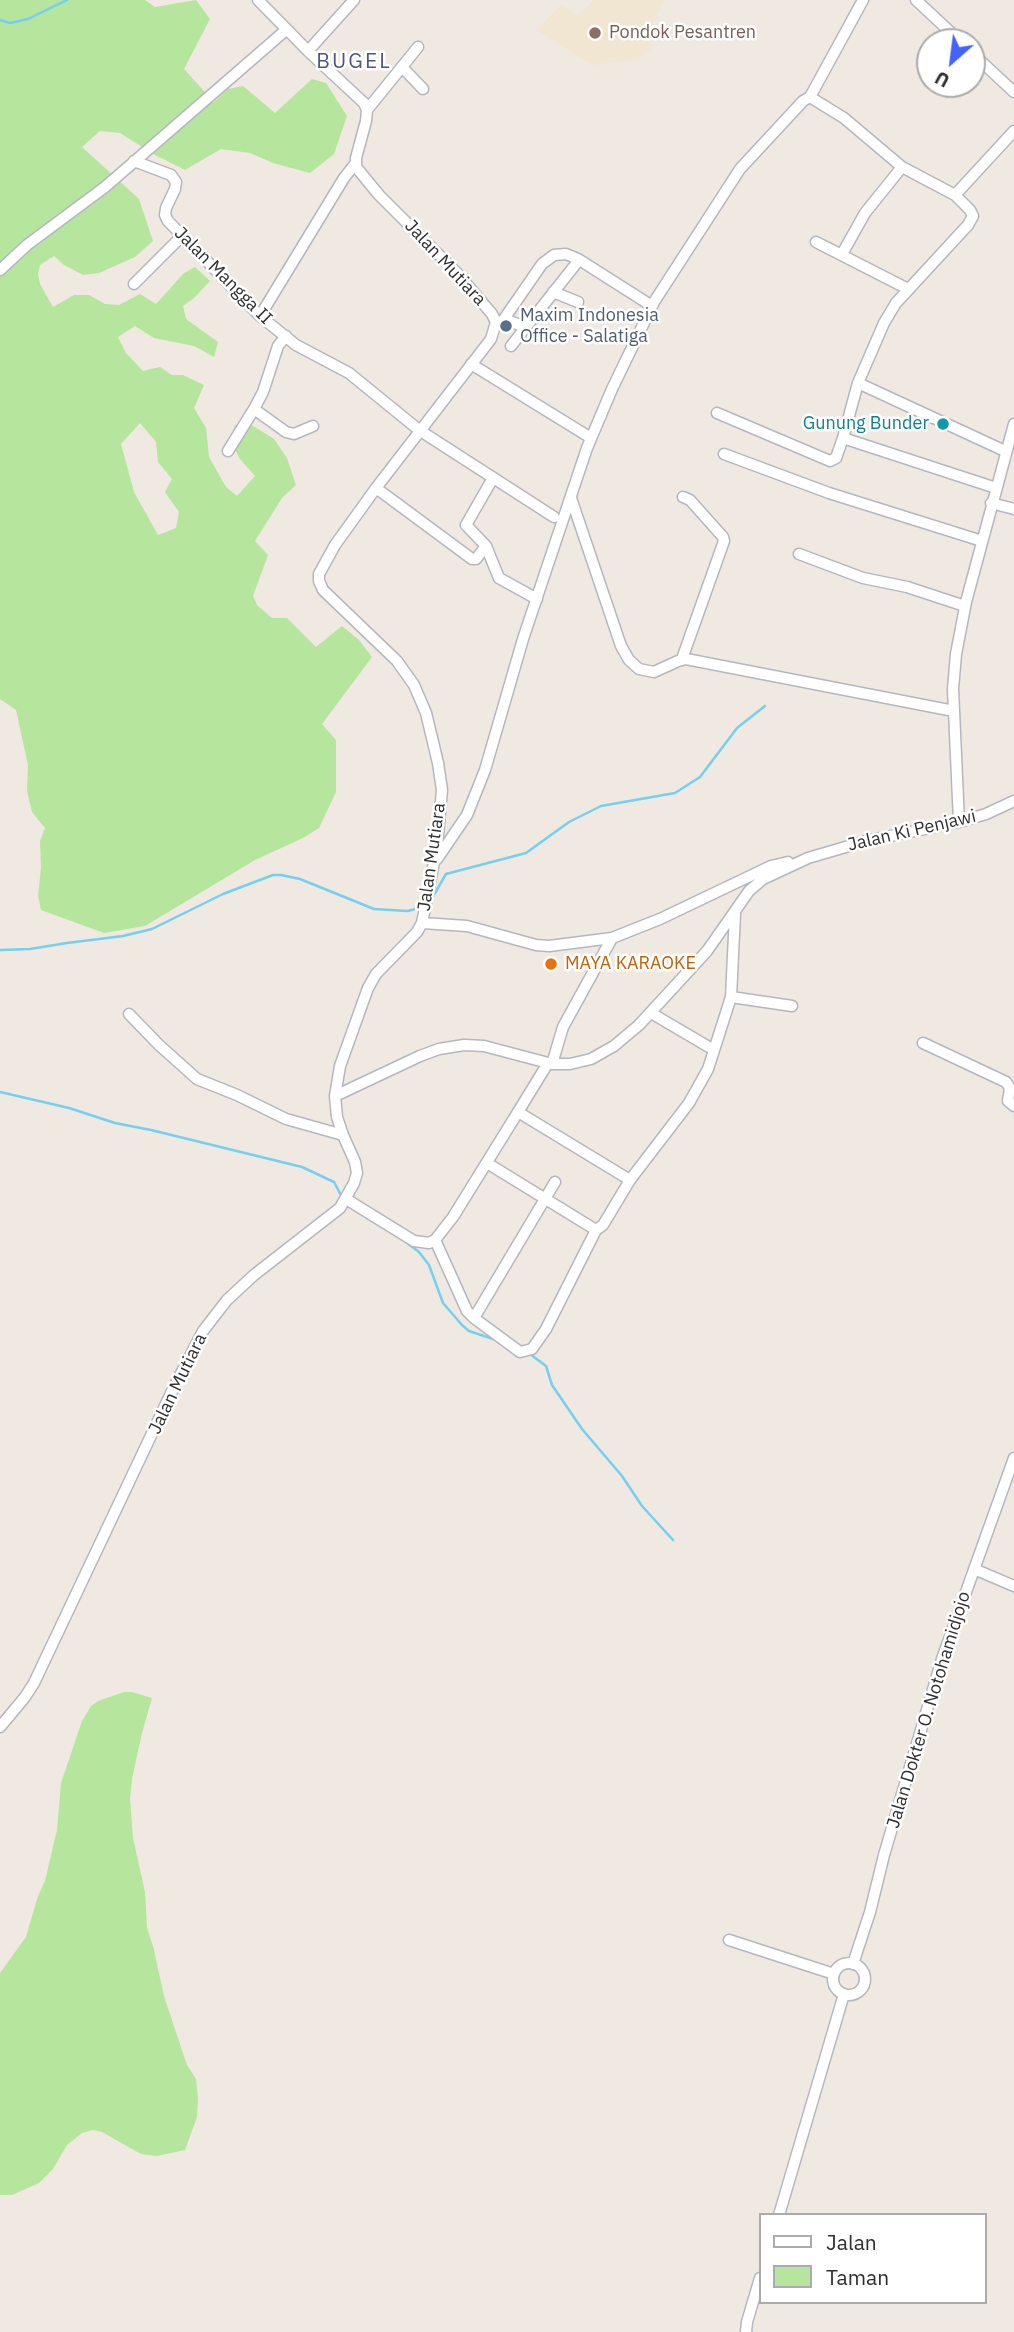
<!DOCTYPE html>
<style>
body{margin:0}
#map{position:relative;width:1014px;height:2332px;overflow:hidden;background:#efe9e1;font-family:"IBM Plex Sans",sans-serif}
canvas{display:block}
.legend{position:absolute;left:759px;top:2213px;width:228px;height:91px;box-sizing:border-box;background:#fff;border:2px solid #ababab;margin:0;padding:9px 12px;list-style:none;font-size:21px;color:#2e2e2e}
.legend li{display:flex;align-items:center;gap:14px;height:35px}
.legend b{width:35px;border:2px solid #ababab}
.north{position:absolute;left:916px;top:28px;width:70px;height:70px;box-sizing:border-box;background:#fff;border:2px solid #ababab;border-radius:50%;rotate:208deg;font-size:19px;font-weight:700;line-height:28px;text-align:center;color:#2e2e2e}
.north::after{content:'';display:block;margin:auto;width:24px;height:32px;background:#4264fb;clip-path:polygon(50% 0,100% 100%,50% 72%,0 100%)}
</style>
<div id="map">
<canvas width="1014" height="2332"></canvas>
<ul class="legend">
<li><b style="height:9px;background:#fff"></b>Jalan</li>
<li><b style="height:19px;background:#b6e59e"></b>Taman</li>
</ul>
<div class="north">U</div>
</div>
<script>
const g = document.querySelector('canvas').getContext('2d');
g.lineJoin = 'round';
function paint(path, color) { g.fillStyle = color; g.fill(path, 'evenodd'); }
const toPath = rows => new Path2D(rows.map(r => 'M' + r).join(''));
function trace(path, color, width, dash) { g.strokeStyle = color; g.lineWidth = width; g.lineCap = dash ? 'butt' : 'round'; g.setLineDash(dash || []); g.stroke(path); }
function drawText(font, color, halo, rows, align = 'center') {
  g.font = font + ' "IBM Plex Sans",sans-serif'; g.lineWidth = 5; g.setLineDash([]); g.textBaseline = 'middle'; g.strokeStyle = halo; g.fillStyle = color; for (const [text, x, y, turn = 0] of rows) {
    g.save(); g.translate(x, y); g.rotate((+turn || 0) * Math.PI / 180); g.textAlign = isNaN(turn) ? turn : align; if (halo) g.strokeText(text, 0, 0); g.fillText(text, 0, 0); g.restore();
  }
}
paint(toPath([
 [594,0,665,0,646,36,653,47,638,59,592,65,537,30,561,5,578,15]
]), '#f0e6d1');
paint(toPath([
 [0,0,145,0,155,7,196,0,210,19,184,69,214,102,228,89,243,86,275,113,312,79,326,83,347,116,334,154,310,173,273,163,250,153,221,149,185,170,155,155,120,133,100,131,82,147,139,199,153,241,135,257,99,273,83,275,64,265,54,256,40,265,38,274,40,284,53,307,74,295,89,295,105,304,119,305,140,294,156,304,184,273,195,267,210,281,194,298,183,306,186,319,218,342,214,357,194,346,154,338,135,326,118,337,126,353,143,371,160,367,172,375,183,375,204,385,194,408,206,428,209,457,226,487,237,496,255,476,240,459,234,448,231,437,235,425,250,424,274,439,287,458,296,485,282,498,255,541,268,555,253,596,257,605,272,618,287,618,316,647,342,626,359,640,372,657,322,724,336,740,336,792,319,828,303,838,255,860,145,926,104,933,41,910,38,896,41,868,40,841,45,828,32,812,27,791,28,765,16,710,0,699],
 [140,423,156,442,158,462,172,479,165,492,179,512,176,528,158,535,134,492,121,444],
 [124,1692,132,1692,152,1698,142,1733,132,1779,130,1798,133,1838,145,1892,147,1928,153,1946,164,1996,187,2065,196,2079,198,2098,197,2117,185,2150,157,2156,141,2154,102,2132,93,2130,82,2133,67,2145,53,2169,39,2183,12,2195,0,2195,0,1973,26,1937,38,1896,45,1881,57,1830,61,1783,82,1721,91,1706,98,1701]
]), '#b6e59e');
trace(toPath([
 [0,20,10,23,28,19,67,0],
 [428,905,446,874,526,853,569,822,601,806,675,793,700,777,737,728,765,706],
 [0,950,30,949,67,943,123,936,152,929,223,894,273,875,281,875,300,879,374,909,408,911,422,907],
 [0,1092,69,1108,115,1123,151,1130,302,1167,334,1182,343,1199],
 [398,1236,419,1252,429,1265,443,1303,462,1325,469,1331,496,1340],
 [530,1354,546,1366,552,1385,582,1429,622,1476,642,1506,673,1540]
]), '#75cff0', 2.5);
const minor = toPath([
 [916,0,961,42],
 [308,51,354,0],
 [972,53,1014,92],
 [402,67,423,89],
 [810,97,863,0],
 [367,110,418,47],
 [134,161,171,175,176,182,175,189,166,208,165,215,168,221,260,316,296,345,349,373,419,430,554,517],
 [955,195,1014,131],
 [816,242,908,289],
 [842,254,865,213,902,167],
 [0,270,27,245,105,187,286,30],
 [134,284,182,236],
 [553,292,578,302],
 [260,316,344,178,355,164],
 [504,319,525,327],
 [497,326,504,319,542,264,554,255,566,254,578,259,652,306],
 [511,346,579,260],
 [471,364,591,438],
 [858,383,1005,451],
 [254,409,263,392,278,346,286,336],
 [717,413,830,461,836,458,843,438,996,488],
 [228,451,254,409,286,432,294,434,313,426],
 [724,454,829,493,982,541],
 [493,478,466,525,486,546,499,578,537,599],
 [376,488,472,559,476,559,486,546],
 [571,498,621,646,629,660,639,669,654,672,678,661,686,659,954,711],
 [991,503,1014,509],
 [799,554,863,578,907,587,965,606],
 [682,659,724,541,723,537,690,500,683,497],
 [959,822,953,689,956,654,966,602,1014,424],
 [437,859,467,815,485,770,523,639,587,448,612,389,654,302,740,169,803,101,810,97,844,118,902,167,955,195,970,210,973,216,968,225,896,303,884,323,858,383,843,438],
 [422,923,467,926,536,945,549,946,612,938,660,919,771,866,788,862],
 [731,997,792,1006],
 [651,1013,714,1050],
 [129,1014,159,1045,197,1079,237,1095,286,1119,343,1135],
 [923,1043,1006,1082,1010,1088,1008,1101,1014,1106],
 [548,1063,518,1112,630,1180,689,1103,708,1069,731,997,735,914],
 [552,1064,563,1027,612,938],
 [335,1096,420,1056,439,1049,464,1045,484,1046,552,1064,570,1064,591,1059,614,1046,639,1025,707,951,749,891,763,879,808,858,866,841,959,822,986,814,1014,801],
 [487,1163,596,1230,603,1225,630,1180],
 [346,1199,414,1241,429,1243,435,1240,453,1217,518,1112],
 [435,1240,467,1311,474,1318,555,1182],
 [474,1318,520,1352,532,1349,546,1329,596,1230],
 [974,1569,1014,1586],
 [0,1727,25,1697,34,1683,173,1389,203,1331,227,1300,254,1275,340,1208,354,1183,357,1173,355,1162,343,1135,337,1117,335,1096,340,1066,368,988,376,974,417,932,422,923,437,847,442,790,438,763,426,713,414,685,397,661,323,590,319,581,319,574,335,545,376,488,491,339,496,322,492,314,458,274,379,195,356,167,356,158,366,121,367,110,364,103,308,51,258,0],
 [729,1940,834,1974],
 '833 1979a16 16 0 1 1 32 0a16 16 0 1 1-32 0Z',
 [853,1964,870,1912,884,1855,942,1659,1014,1458],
 [779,2215,844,1994],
 [746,2332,747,2322,760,2278]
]);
trace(minor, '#b4b7c1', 13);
trace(minor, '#fff', 10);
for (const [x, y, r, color] of [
 [595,33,7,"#8d6e63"],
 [506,326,7,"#5c6f8a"],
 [943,424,7,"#0f9aa8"],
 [551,964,7,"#e8710a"]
]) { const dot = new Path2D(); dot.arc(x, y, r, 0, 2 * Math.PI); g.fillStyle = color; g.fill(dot); trace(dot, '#fff', 2.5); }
drawText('18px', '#785e54', '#fff', [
 ["Pondok Pesantren",609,33]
], 'left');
drawText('18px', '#2e2e2e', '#fff', [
 ["Jalan Mutiara",445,263,47],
 ["Jalan Mangga II",223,276,45],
 ["Jalan Ki Penjawi",912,831,-13],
 ["Jalan Mutiara",432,857,-82],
 ["Jalan Mutiara",178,1384,-64],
 ["Jalan Dokter O. Notohamidjojo",929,1710,-73]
]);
drawText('18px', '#4e5e75', '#fff', [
 ["Maxim Indonesia",520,316],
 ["Office - Salatiga",520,337]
], 'left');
drawText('18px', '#0d838f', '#fff', [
 ["Gunung Bunder",929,424]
], 'right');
drawText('18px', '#c56008', '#fff', [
 ["MAYA KARAOKE",565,964]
], 'left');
g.letterSpacing = '2px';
drawText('21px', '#4d5680', '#fff', [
 ["BUGEL",354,62]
]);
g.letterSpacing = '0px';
</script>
